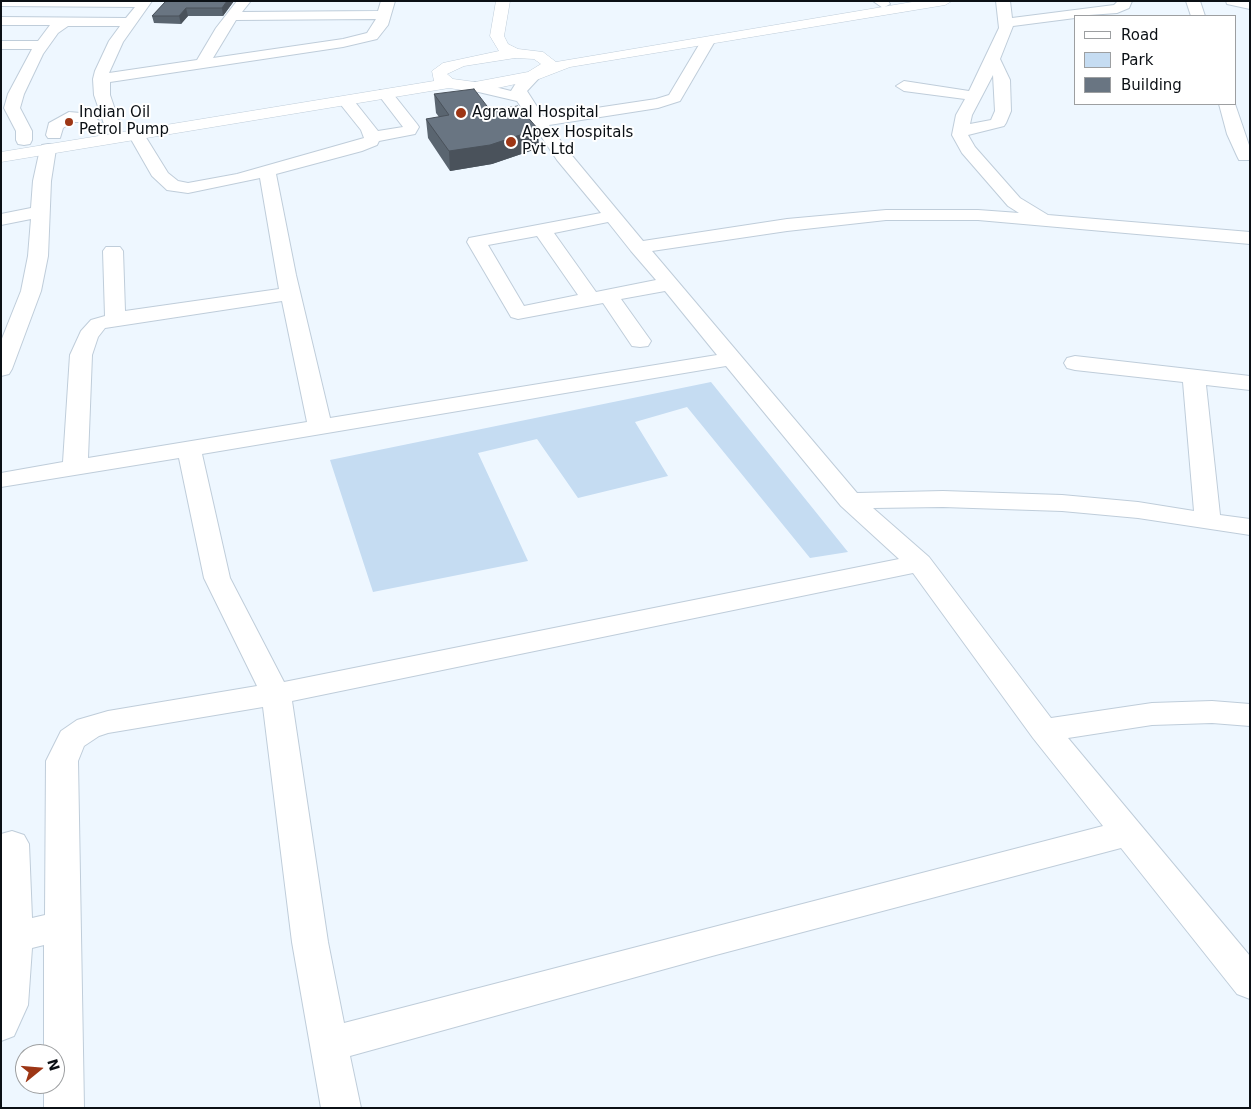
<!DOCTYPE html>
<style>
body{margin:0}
#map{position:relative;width:1251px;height:1109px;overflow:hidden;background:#eef7ff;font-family:"DejaVu Sans",sans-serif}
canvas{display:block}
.frame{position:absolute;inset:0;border:2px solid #0b1015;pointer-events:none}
.legend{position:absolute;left:1074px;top:15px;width:162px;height:90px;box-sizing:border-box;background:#fff;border:1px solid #9d9fa1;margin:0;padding:6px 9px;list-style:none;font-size:15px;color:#0b1015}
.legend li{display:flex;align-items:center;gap:10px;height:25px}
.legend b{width:25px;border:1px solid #9d9fa1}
.north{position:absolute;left:15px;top:1044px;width:50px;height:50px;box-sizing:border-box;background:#fff;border:1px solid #9d9fa1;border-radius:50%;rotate:73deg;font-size:14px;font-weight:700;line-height:20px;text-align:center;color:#0b1015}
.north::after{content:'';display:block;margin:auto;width:18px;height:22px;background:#9d3615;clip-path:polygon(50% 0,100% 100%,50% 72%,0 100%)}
</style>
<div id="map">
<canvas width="1251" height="1109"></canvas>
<div class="frame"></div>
<ul class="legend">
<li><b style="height:6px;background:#fff"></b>Road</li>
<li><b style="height:14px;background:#c5dcf2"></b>Park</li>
<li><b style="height:14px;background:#697582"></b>Building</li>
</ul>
<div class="north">N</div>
</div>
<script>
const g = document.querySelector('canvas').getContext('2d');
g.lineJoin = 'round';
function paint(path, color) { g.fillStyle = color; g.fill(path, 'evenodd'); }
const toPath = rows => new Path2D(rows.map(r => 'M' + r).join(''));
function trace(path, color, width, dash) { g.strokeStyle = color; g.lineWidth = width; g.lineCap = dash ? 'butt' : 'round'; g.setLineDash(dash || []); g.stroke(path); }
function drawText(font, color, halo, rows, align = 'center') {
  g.font = font + ' "DejaVu Sans",sans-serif'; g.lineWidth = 4; g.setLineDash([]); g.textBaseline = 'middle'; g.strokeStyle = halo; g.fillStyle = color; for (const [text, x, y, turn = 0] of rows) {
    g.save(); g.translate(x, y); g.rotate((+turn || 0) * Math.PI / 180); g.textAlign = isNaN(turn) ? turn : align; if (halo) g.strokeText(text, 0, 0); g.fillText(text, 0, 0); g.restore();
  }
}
paint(toPath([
 [711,382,848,552,810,558,687,407,635,422,668,476,578,498,537,439,478,453,528,561,373,592,330,460]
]), '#c5dcf2');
const minor = toPath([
 [1,1,152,1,123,42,109,73,197,60,216,28,237,1,250,2,242,12,378,11,381,1,395,1,388,25,377,39,343,47,110,82,110,95,120,124,112,129,104,124,94,95,93,79,95,71,109,41,120,26,68,26,58,33,43,54,24,94,20,108,32,131,32,140,30,144,24,145,18,144,16,140,16,131,4,108,8,94,32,49,1,49,1,41,38,41,50,25,1,25,1,17,126,18,135,7,1,6,1,1],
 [376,19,367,33,343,39,213,58,236,20,376,19],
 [873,1,888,1,890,4,883,8,873,1],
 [996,1,1010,1,1012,18,1114,5,1118,1,1132,1,1129,8,1117,13,1075,16,1075,18,1013,26,1000,59,1010,80,1011,111,1006,123,1004,126,968,135,975,147,1020,198,1048,215,1250,232,1250,244,978,220,886,220,787,231,652,251,857,493,943,491,1062,495,1138,502,1194,511,1183,382,1075,370,1067,368,1064,363,1067,358,1075,356,1250,376,1250,390,1206,385,1220,515,1250,519,1250,535,1138,518,1062,511,943,507,873,508,929,557,1051,718,1152,703,1212,701,1250,704,1250,726,1212,723,1152,725,1068,738,1250,956,1250,999,1237,994,1121,848,712,956,350,1056,361,1108,321,1108,292,942,263,707,108,733,99,736,84,746,78,761,84,1108,44,1108,44,1084,55,1084,55,1054,44,1054,44,945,32,948,28,1005,14,1036,1,1041,1,834,12,831,24,835,29,844,32,918,45,915,46,761,61,731,77,720,108,711,257,686,204,578,179,458,1,487,1,473,63,462,70,355,81,331,91,320,105,316,103,251,106,247,120,247,123,251,125,311,279,289,260,178,188,193,167,190,152,176,128,134,130,131,142,131,168,173,178,181,188,183,237,174,364,138,361,130,337,100,339,97,351,97,378,131,403,127,377,93,380,90,390,90,417,124,419,127,415,134,379,141,377,145,362,151,276,174,296,275,330,418,717,355,665,291,621,299,651,341,648,346,640,347,632,346,603,303,518,319,511,317,467,242,469,238,601,213,557,160,517,101,470,90,467,87,470,84,475,82,511,91,516,83,528,73,538,73,541,76,527,91,543,116,656,99,669,95,703,38,713,38,715,41,680,101,658,108,549,125,569,152,643,241,787,219,886,210,978,210,1019,213,1008,206,962,153,952,135,956,115,965,99,904,91,896,86,904,81,969,91,999,28,996,1],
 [993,75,995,111,991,120,970,124,972,115,993,75],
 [608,222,631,251,656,280,596,292,554,233,608,222],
 [537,236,578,295,524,306,488,245,537,236],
 [282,301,307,422,88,458,92,355,98,337,105,328,282,301],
 [726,366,841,506,899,559,284,682,230,578,202,454,726,366],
 [913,573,1033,738,1103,826,344,1023,328,942,292,701,913,573],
 [1186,1,1200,1,1205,16,1191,16,1186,1],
 [1226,1,1250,1,1250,9,1227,4,1226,1],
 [1219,104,1235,104,1250,148,1250,160,1239,160,1237,156,1227,134,1219,104],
 [69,112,92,114,105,127,97,132,91,130,82,122,72,122,63,128,60,138,48,138,46,135,49,123,69,112],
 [48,144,54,145,56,149,51,181,48,256,41,291,12,369,9,374,1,376,1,341,21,291,28,256,31,219,1,225,1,214,31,208,33,181,40,149,42,145,48,144]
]);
const major = toPath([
 [496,1,510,1,504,36,508,44,518,49,543,52,556,62,918,1,952,1,945,5,570,67,539,79,488,90,475,92,449,88,1,162,1,152,434,81,432,71,443,63,499,51,490,36,496,1],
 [515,58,534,59,541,64,528,72,475,82,453,79,447,74,464,66,515,58]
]);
trace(minor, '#bfcdda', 2);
trace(major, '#bfcdda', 1);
paint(minor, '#fff');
paint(major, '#fff');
paint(toPath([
 [166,1,234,1,223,16,188,16,181,24,154,23,152,16],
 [434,94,490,110,539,148,492,164,450,171,428,138,426,119,439,117,436,113]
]), '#5a6570');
paint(toPath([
 [227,1,234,1,223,16,222,8],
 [186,8,188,16,181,24,179,16],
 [538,129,539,148,492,164,450,171,449,151]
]), '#4a525b');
const building = toPath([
 [166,1,227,1,222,8,186,8,179,16,152,16,166,1],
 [474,89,490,110,518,106,538,129,490,145,449,151,426,119,449,115,434,94,474,89]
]);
paint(building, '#697582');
trace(building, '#4a525b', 1);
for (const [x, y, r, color] of [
 [461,113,6,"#9d3615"],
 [69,122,5,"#9d3615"],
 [511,142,6,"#9d3615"]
]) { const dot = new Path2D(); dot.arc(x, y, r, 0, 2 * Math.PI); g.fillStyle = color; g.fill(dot); trace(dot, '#fff', 2); }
drawText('15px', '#0b1015', '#fff', [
 ["Indian Oil",79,113],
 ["Petrol Pump",79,130],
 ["Agrawal Hospital",472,113],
 ["Apex Hospitals",522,133],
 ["Pvt Ltd",522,150]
], 'left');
</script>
